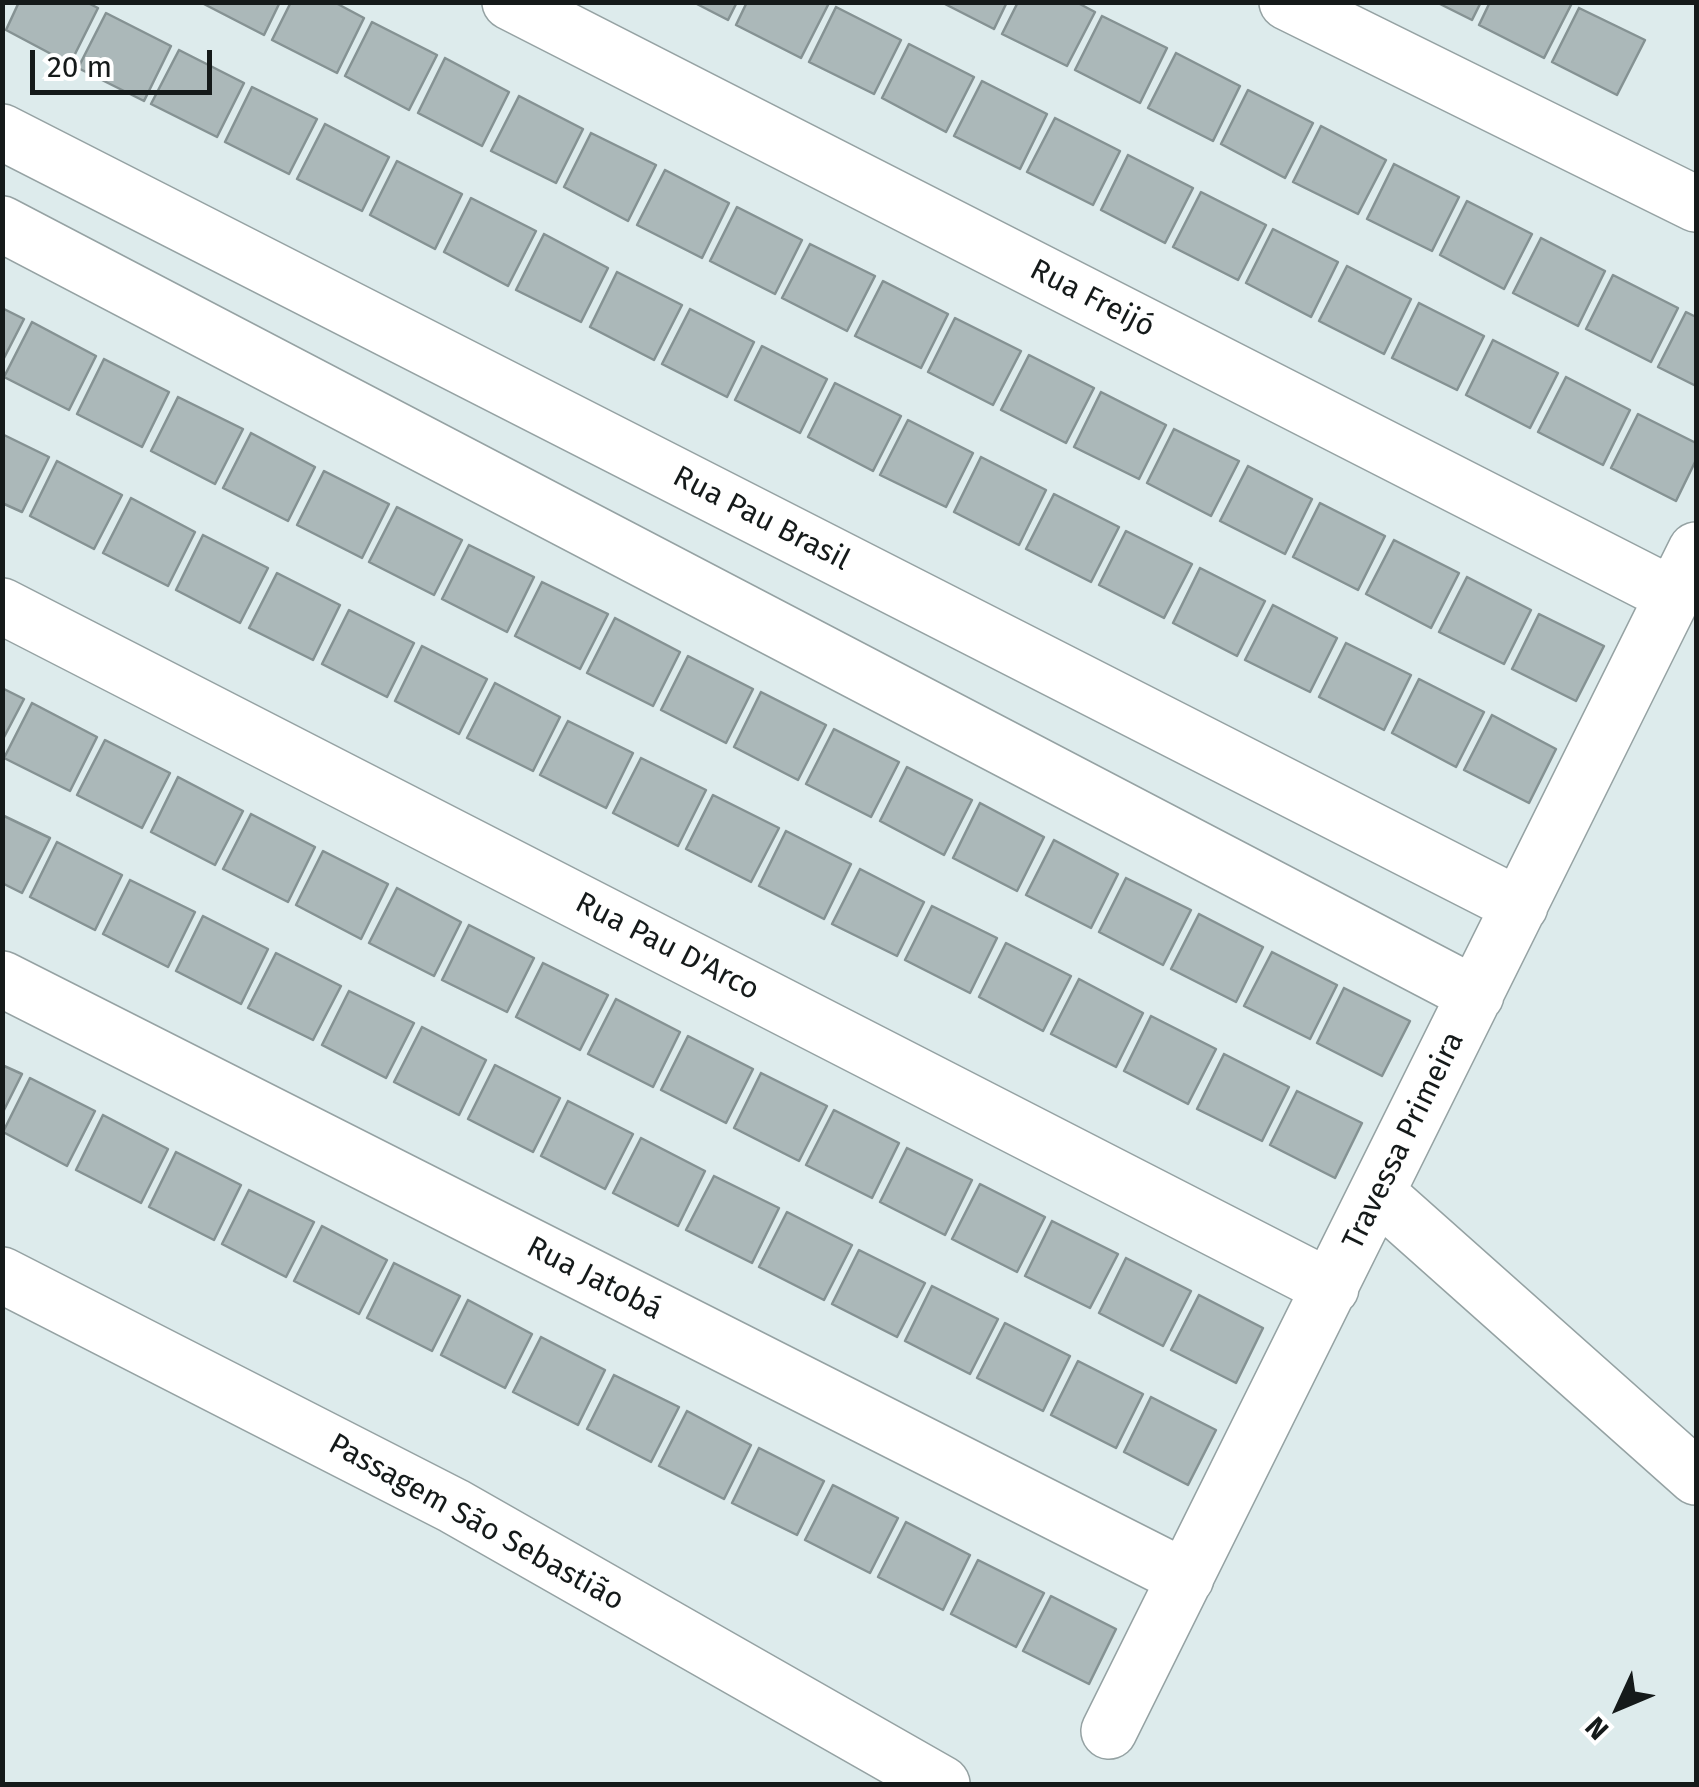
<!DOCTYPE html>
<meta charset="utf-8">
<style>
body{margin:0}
#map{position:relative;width:1699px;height:1787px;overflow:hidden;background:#ddebec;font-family:"Fira Sans",sans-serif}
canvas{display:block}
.frame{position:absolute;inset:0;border:5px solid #151a1a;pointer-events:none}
.north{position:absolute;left:1569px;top:1657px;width:100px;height:100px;-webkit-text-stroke:8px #fff;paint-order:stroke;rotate:226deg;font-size:28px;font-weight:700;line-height:40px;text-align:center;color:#151a1a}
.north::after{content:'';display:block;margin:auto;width:35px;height:45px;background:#151a1a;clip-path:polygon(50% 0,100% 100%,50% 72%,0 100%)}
.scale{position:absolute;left:30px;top:50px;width:182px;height:45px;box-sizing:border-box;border:5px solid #151a1a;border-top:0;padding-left:12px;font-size:30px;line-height:35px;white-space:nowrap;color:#151a1a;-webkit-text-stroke:8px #fff;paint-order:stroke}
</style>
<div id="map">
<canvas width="1699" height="1787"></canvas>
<div class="frame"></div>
<div class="north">N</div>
<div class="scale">20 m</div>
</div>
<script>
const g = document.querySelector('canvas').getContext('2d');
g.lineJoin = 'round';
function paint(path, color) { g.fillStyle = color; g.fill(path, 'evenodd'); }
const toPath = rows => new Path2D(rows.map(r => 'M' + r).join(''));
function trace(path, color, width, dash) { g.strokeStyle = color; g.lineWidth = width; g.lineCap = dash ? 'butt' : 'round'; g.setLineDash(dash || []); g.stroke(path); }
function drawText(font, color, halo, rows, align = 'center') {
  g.font = font + ' "Fira Sans",sans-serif'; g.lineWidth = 9; g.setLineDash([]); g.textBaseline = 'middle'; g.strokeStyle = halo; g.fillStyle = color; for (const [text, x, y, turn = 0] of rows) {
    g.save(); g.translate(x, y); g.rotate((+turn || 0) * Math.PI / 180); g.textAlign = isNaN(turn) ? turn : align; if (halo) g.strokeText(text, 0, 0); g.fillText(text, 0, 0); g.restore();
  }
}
const building = toPath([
 [19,2,86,2,98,8,70,64,6,30,19,2],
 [200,2,280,2,264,35,200,2],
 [291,2,334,2,364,18,337,73,272,40,291,2],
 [693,2,737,2,728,20,693,2],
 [747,2,828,2,829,3,801,58,736,25,747,2],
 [941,2,1007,2,994,29,941,2],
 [1018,2,1076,2,1095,12,1067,66,1002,34,1018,2],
 [1436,2,1481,2,1472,20,1436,2],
 [1490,2,1572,2,1572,3,1544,58,1479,25,1490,2],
 [836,7,901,40,874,94,809,62,836,7],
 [1579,8,1645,40,1617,95,1552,62,1579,8],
 [106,13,171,46,144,101,78,68,106,13],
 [1102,16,1167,48,1140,103,1075,70,1102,16],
 [372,22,437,55,409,110,345,76,372,22],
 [909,44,974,77,946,132,882,98,909,44],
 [179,50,244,83,217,137,151,104,179,50],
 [1176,53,1240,86,1213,141,1148,108,1176,53],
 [445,58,509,92,482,146,418,113,445,58],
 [982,81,1047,114,1020,169,954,136,982,81],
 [252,87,317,119,289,174,225,142,252,87],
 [1248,90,1313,123,1285,178,1221,144,1248,90],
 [519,96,583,129,556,183,491,151,519,96],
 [1055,118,1120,151,1093,205,1027,172,1055,118],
 [325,124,389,157,362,211,297,179,325,124],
 [1321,126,1386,160,1358,214,1293,182,1321,126],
 [591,133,656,165,628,221,564,187,591,133],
 [1128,155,1193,188,1165,243,1101,210,1128,155],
 [397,161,462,194,435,249,370,215,397,161],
 [1394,164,1459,197,1432,251,1367,219,1394,164],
 [665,170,729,203,702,258,637,225,665,170],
 [1201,192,1266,225,1238,280,1173,247,1201,192],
 [471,198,536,231,508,286,444,252,471,198],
 [1467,201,1532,234,1504,289,1440,255,1467,201],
 [737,207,802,240,775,294,710,261,737,207],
 [1273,229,1338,262,1311,317,1246,283,1273,229],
 [544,234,608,268,581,322,516,290,544,234],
 [1541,238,1605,271,1578,326,1513,293,1541,238],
 [810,244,875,276,847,331,782,298,810,244],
 [1347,266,1411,299,1384,354,1319,321,1347,266],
 [617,272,682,305,654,360,590,327,617,272],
 [1613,275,1678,308,1651,362,1586,329,1613,275],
 [883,281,948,314,921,368,855,336,883,281],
 [1419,303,1484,336,1457,390,1392,358,1419,303],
 [2,308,24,319,2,362,2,308],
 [690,309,754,342,727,397,662,364,690,309],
 [1686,312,1696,317,1696,386,1658,367,1686,312],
 [955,318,1021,351,993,405,928,372,955,318],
 [32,322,96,356,69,410,4,377,32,322],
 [1493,340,1558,373,1530,428,1466,395,1493,340],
 [762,346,827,379,800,433,735,400,762,346],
 [1029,355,1094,388,1066,443,1001,410,1029,355],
 [104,359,169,392,142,447,77,414,104,359],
 [1566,377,1630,410,1603,465,1538,432,1566,377],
 [835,383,901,416,873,471,808,437,835,383],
 [1101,392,1166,425,1139,479,1074,447,1101,392],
 [178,397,243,429,215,484,151,451,178,397],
 [1638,414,1696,443,1696,460,1676,501,1611,468,1638,414],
 [908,420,973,453,946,507,880,475,908,420],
 [1174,429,1239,461,1211,516,1147,483,1174,429],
 [251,433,315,467,288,521,223,488,251,433],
 [2,434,49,457,22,512,2,503,2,434],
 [981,457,1046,490,1019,545,954,512,981,457],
 [57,461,122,495,94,549,30,516,57,461],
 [1248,466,1312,499,1285,554,1220,521,1248,466],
 [324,471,389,504,362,558,297,525,324,471],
 [1054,494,1119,527,1091,582,1026,549,1054,494],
 [131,498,195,532,168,586,103,553,131,498],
 [1320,503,1385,536,1358,590,1293,557,1320,503],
 [397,507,462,540,434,595,369,562,397,507],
 [1126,531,1192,564,1164,618,1099,585,1126,531],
 [203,535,268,568,240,623,176,590,203,535],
 [1394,540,1459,573,1431,628,1366,594,1394,540],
 [469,545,534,577,507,632,442,599,469,545],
 [1200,568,1265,601,1237,656,1173,623,1200,568],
 [277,573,340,605,313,660,249,628,277,573],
 [1467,577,1531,610,1504,664,1439,632,1467,577],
 [542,582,608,614,580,669,515,636,542,582],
 [1273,605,1337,638,1310,692,1245,660,1273,605],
 [349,610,414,643,387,697,322,664,349,610],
 [1539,614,1604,646,1576,701,1512,669,1539,614],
 [615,618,680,652,653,706,587,673,615,618],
 [1346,643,1411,675,1384,730,1319,697,1346,643],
 [422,646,487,679,459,734,395,701,422,646],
 [688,656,753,689,726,743,661,710,688,656],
 [1419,679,1484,712,1456,767,1392,733,1419,679],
 [495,683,560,717,533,771,467,738,495,683],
 [2,688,24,699,2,741,2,688],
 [761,692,826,725,798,780,734,747,761,692],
 [32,703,97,737,70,791,4,758,32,703],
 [1492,715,1556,749,1529,803,1464,770,1492,715],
 [568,721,633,753,606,808,540,775,568,721],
 [834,729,899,762,871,817,806,784,834,729],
 [105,740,170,773,142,828,77,795,105,740],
 [641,758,706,790,678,846,613,813,641,758],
 [907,767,972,800,944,855,880,821,907,767],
 [178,777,243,811,215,865,151,832,178,777],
 [713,795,779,828,751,882,686,849,713,795],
 [980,803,1044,837,1017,891,953,858,980,803],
 [251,814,315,847,288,902,223,869,251,814],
 [2,815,50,838,22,893,2,883,2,815],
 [786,831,851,864,824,919,759,886,786,831],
 [1054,840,1118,874,1091,928,1026,895,1054,840],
 [57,842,122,875,95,930,30,897,57,842],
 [323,851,388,884,361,939,296,905,323,851],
 [860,869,924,902,897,956,832,924,860,869],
 [1126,878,1191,910,1163,965,1099,932,1126,878],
 [130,880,195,912,168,967,103,934,130,880],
 [397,888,461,922,434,976,369,943,397,888],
 [932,906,997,938,970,993,905,960,932,906],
 [1199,914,1263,947,1236,1002,1171,969,1199,914],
 [203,916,268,949,241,1004,176,971,203,916],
 [469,925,534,958,507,1012,442,980,469,925],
 [1006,943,1071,976,1043,1031,979,997,1006,943],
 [1272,952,1337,985,1310,1039,1244,1006,1272,952],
 [276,953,341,986,313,1040,248,1008,276,953],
 [543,963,608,995,580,1050,516,1017,543,963],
 [1079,979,1143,1013,1116,1067,1051,1034,1079,979],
 [1344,988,1410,1021,1382,1076,1317,1043,1344,988],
 [349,991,414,1023,386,1078,322,1045,349,991],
 [616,999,680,1032,653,1087,588,1054,616,999],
 [1151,1016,1216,1049,1188,1104,1124,1071,1151,1016],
 [422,1027,486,1060,459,1115,394,1082,422,1027],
 [688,1036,753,1069,726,1123,661,1090,688,1036],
 [1224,1054,1289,1087,1262,1141,1197,1109,1224,1054],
 [2,1065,22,1074,2,1114,2,1065],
 [495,1065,560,1098,533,1152,468,1119,495,1065],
 [761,1073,827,1106,799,1161,734,1128,761,1073],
 [30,1078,95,1111,67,1166,3,1132,30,1078],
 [1297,1091,1362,1123,1335,1178,1270,1145,1297,1091],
 [568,1101,633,1134,605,1189,541,1156,568,1101],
 [834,1110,899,1143,872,1198,806,1165,834,1110],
 [103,1115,168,1149,141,1203,76,1170,103,1115],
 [641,1138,705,1171,678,1226,613,1193,641,1138],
 [907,1148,972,1180,945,1235,880,1202,907,1148],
 [176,1152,241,1185,214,1240,149,1207,176,1152],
 [714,1176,779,1208,752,1263,686,1230,714,1176],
 [980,1184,1045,1217,1017,1272,952,1239,980,1184],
 [249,1190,314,1222,286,1277,222,1244,249,1190],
 [787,1212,852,1245,824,1300,759,1267,787,1212],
 [1052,1221,1118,1254,1090,1308,1025,1276,1052,1221],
 [322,1226,387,1260,359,1314,294,1281,322,1226],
 [859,1250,925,1283,897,1337,832,1304,859,1250],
 [1126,1258,1191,1291,1163,1346,1099,1313,1126,1258],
 [394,1263,460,1296,432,1351,367,1318,394,1263],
 [932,1286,998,1319,970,1374,905,1341,932,1286],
 [1199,1295,1263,1328,1236,1383,1171,1350,1199,1295],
 [468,1300,532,1334,505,1388,441,1355,468,1300],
 [1005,1323,1070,1356,1043,1411,977,1378,1005,1323],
 [541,1337,605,1370,578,1425,513,1392,541,1337],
 [1078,1361,1143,1394,1116,1448,1051,1415,1078,1361],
 [614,1375,679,1407,651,1462,587,1429,614,1375],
 [1151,1397,1216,1430,1188,1485,1124,1452,1151,1397],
 [687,1411,751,1445,724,1499,659,1466,687,1411],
 [759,1448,824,1481,797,1535,732,1503,759,1448],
 [833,1485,898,1518,870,1573,805,1540,833,1485],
 [906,1522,970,1555,943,1610,878,1577,906,1522],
 [978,1560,1044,1593,1016,1647,951,1614,978,1560],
 [1051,1596,1116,1629,1089,1684,1023,1651,1051,1596]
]);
paint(building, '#abb8b9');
trace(building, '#859293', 2.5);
const street = toPath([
 [510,2,1674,596],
 [1287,2,1696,204],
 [2,132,1520,906],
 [2,224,1476,995],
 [2,606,1331,1288],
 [2,979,1186,1578],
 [1377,1193,1696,1477],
 [2,1275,454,1506,942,1784],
 [1109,1731,1696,550]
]);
trace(street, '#95a2a3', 58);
trace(street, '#fff', 55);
drawText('30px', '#151a1a', '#fff', [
 ["Rua Freijó",1092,299,27],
 ["Rua Pau Brasil",761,519,27],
 ["Rua Pau D'Arco",667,947,27],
 ["Travessa Primeira",1404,1141,-64],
 ["Rua Jatobá",594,1279,27],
 ["Passagem São Sebastião",476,1523,29]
]);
</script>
